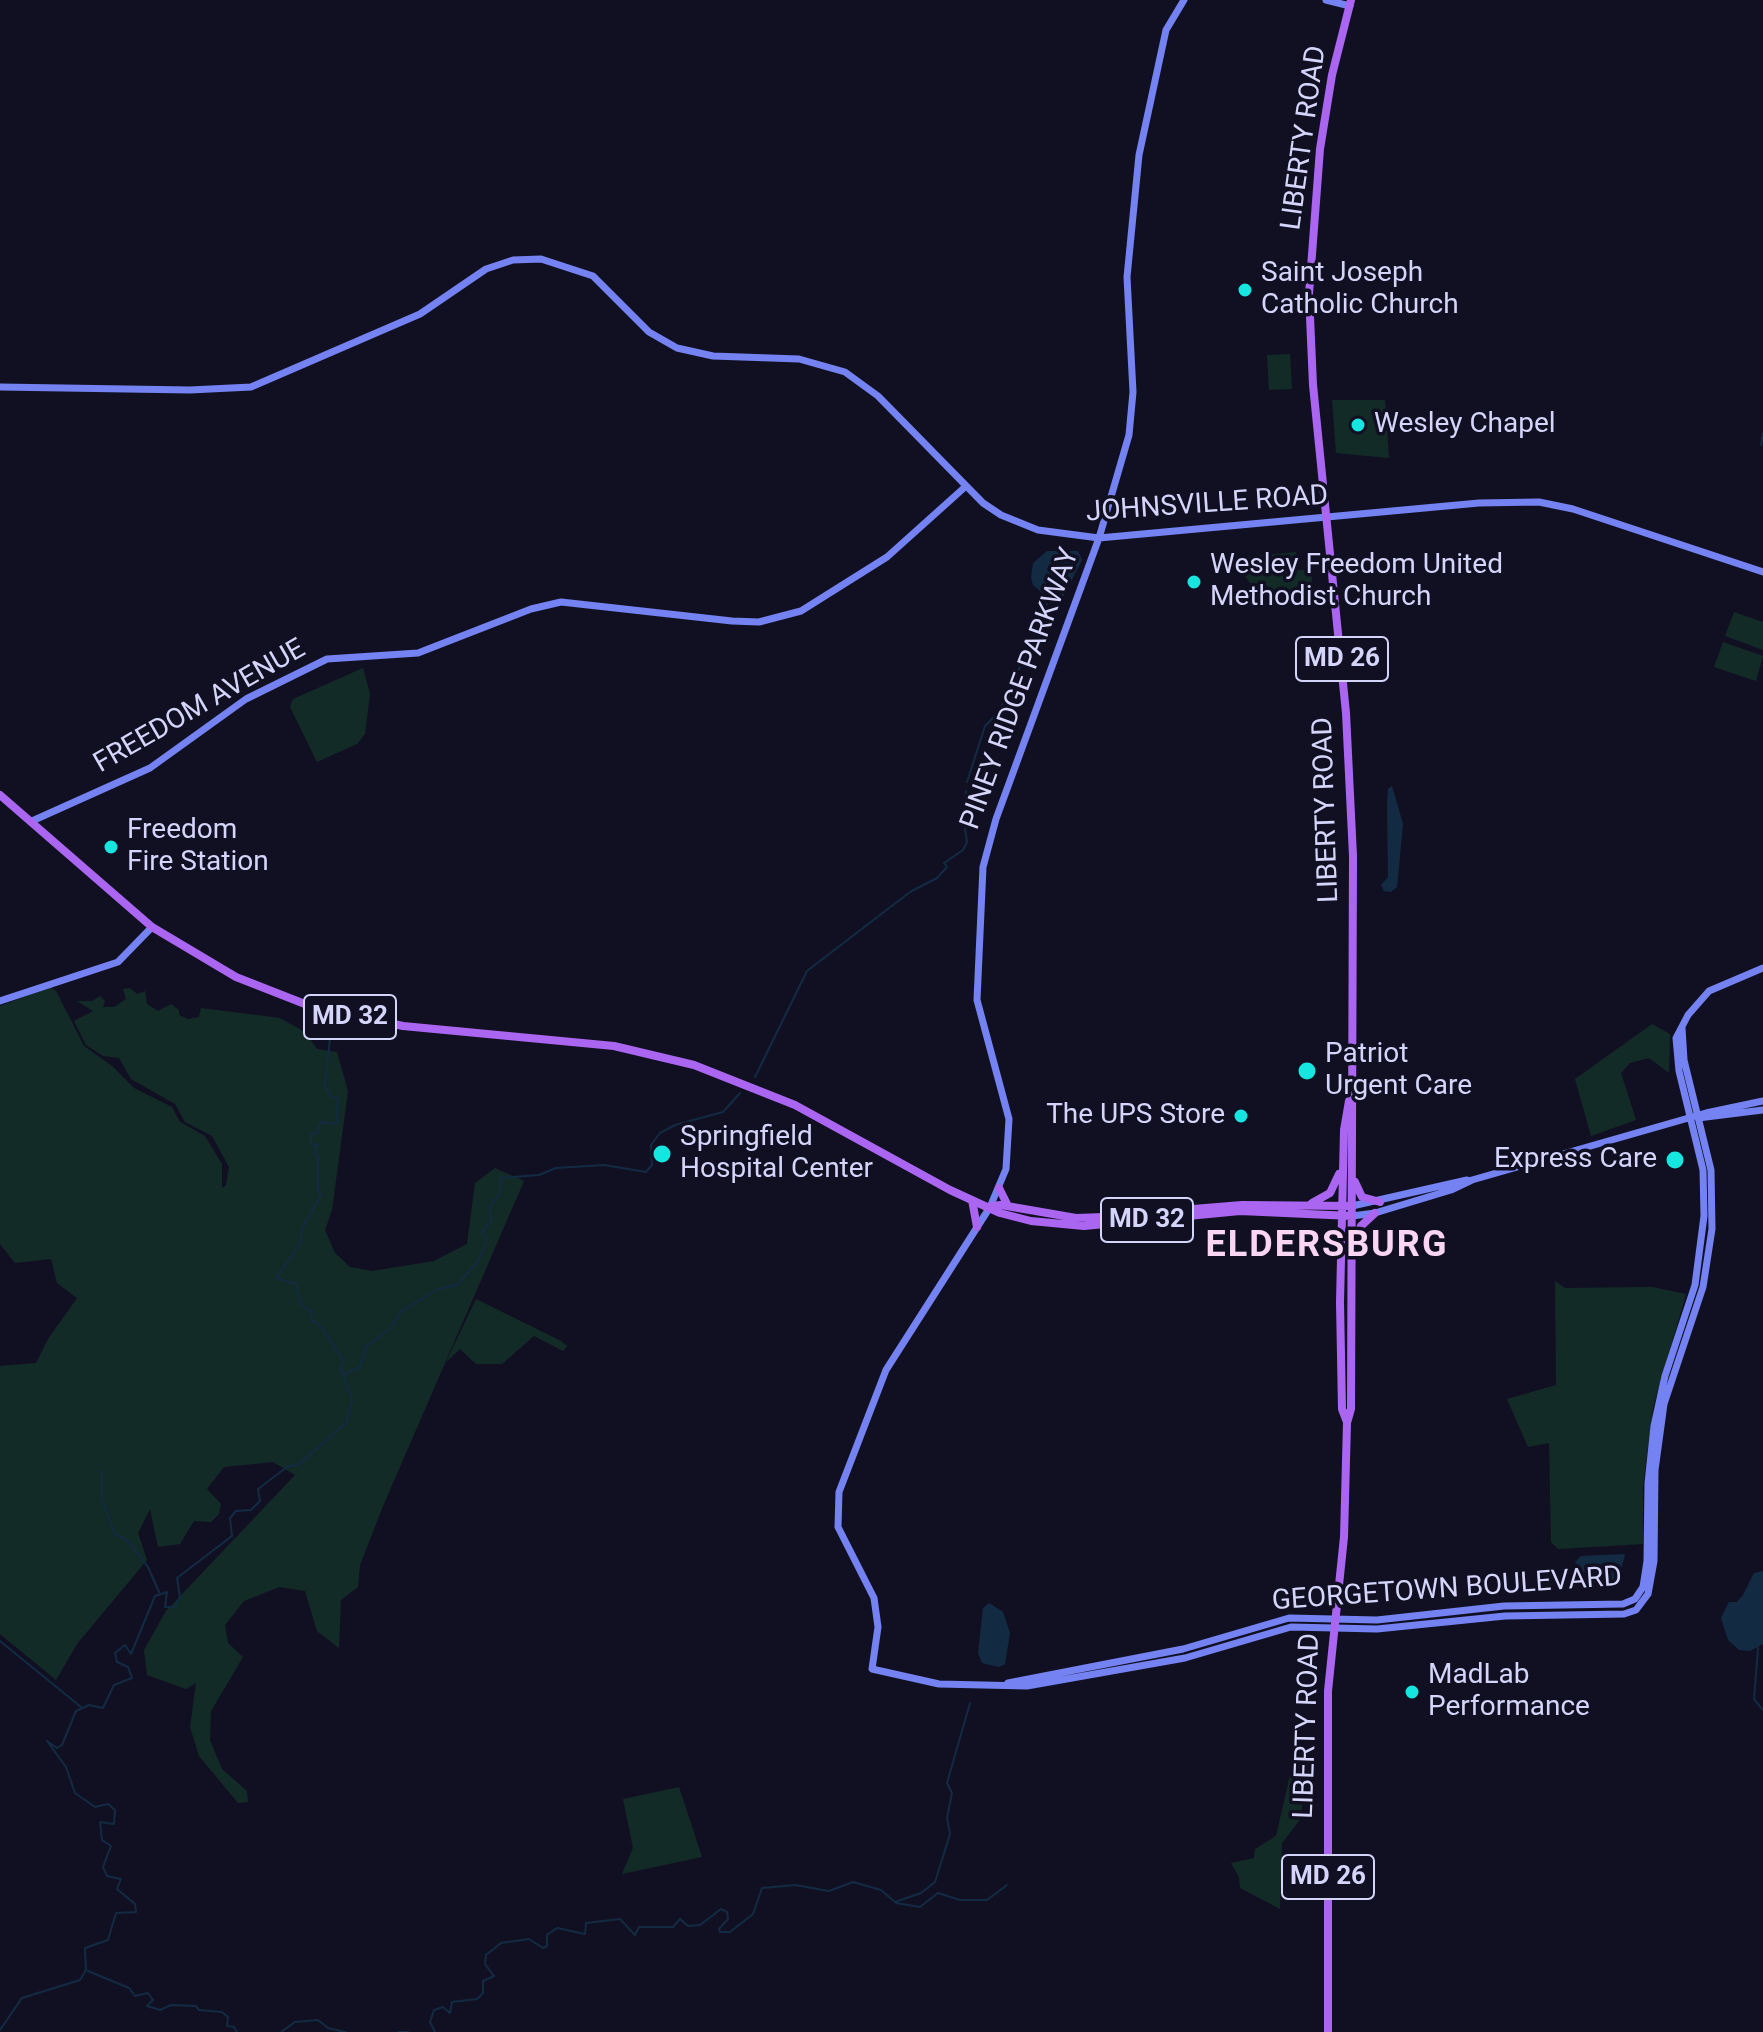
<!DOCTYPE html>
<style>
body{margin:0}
canvas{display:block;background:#111022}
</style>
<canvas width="1763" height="2032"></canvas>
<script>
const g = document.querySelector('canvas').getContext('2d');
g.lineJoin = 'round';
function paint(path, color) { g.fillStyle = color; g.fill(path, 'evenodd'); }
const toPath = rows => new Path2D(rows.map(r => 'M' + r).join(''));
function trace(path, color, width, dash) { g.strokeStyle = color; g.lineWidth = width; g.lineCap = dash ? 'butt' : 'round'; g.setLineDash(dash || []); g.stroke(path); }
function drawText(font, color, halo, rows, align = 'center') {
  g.font = font + ' Roboto,sans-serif'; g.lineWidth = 7; g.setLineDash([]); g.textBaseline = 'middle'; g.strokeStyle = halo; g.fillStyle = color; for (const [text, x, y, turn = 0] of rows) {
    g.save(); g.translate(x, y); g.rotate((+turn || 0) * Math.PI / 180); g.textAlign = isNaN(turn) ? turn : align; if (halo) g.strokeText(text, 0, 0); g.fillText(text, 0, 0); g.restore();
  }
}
paint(toPath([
 [1290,354,1292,389,1269,390,1267,355],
 [1332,400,1385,400,1389,458,1336,453],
 [1296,552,1297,570,1311,570,1313,589,1310,590,1260,596,1235,563,1243,557],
 [1734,612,1763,622,1763,650,1725,636],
 [1723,642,1763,656,1756,681,1714,667],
 [363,668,370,694,365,734,357,744,317,762,290,707,293,699],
 [50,987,56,991,84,1046,112,1066,134,1088,172,1107,180,1122,205,1136,222,1164,222,1188,226,1185,229,1167,212,1136,185,1122,175,1104,131,1079,119,1058,103,1056,86,1045,74,1021,93,1011,77,1001,92,1001,100,996,105,1001,103,1007,114,1007,126,999,123,989,130,988,137,994,145,991,147,1004,158,1011,171,1004,179,1010,179,1015,188,1019,199,1017,201,1008,280,1018,305,1032,317,1049,337,1052,348,1091,332,1210,325,1230,335,1253,350,1267,372,1271,434,1261,467,1244,475,1183,495,1168,524,1181,383,1506,360,1565,358,1587,341,1600,339,1648,317,1631,305,1591,279,1587,244,1601,225,1625,228,1643,243,1657,211,1711,210,1740,222,1769,247,1791,248,1802,238,1803,199,1756,190,1727,196,1683,186,1689,147,1675,144,1650,166,1611,295,1475,273,1462,224,1467,207,1489,221,1504,219,1514,211,1522,194,1521,180,1544,158,1547,150,1509,138,1533,147,1560,77,1644,56,1680,0,1634,0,1366,36,1363,48,1339,77,1298,57,1283,51,1259,15,1263,0,1244,0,1006],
 [1652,1024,1670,1034,1669,1073,1649,1058,1630,1063,1621,1073,1636,1120,1591,1136,1575,1079],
 [1555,1281,1565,1288,1652,1287,1686,1294,1653,1408,1643,1486,1643,1544,1558,1549,1551,1542,1549,1443,1528,1447,1507,1399,1556,1385],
 [476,1299,561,1341,567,1346,563,1351,534,1336,502,1364,476,1364,460,1349,446,1362],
 [1291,1751,1306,1751,1309,1756,1300,1820,1282,1843,1280,1909,1240,1888,1239,1877,1231,1863,1254,1858,1255,1849,1276,1836,1291,1771],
 [679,1787,702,1857,622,1874,633,1848,623,1799]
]), '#132b27');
paint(toPath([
 [1047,551,1078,551,1082,560,1058,607,1033,585,1031,578,1033,563],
 [1392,786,1403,824,1397,887,1391,892,1384,891,1381,885,1388,877,1387,803,1388,789],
 [1625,1554,1618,1582,1600,1581,1581,1571,1575,1562,1581,1556],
 [1763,1571,1763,1644,1750,1651,1739,1650,1728,1640,1721,1618,1729,1602,1737,1602,1743,1595,1754,1573],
 [989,1603,1003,1612,1010,1633,1005,1664,999,1667,982,1663,978,1653,983,1608]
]), '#122b43');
trace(toPath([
 [1761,445,1763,433],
 [967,782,985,726,999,712,1044,615,1048,598],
 [330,1038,325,1086,331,1097,338,1098,337,1124,321,1122,317,1133,311,1134,311,1144,317,1145,315,1153,318,1157,318,1190,321,1195,302,1228,300,1244,276,1278,296,1284,301,1305,313,1312,310,1320,319,1324,343,1360,340,1368,343,1375],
 [755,1077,807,971,910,892,937,878,947,867,944,863,963,850,967,842,964,822,966,791],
 [102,1470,102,1500,115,1534,128,1541,148,1567,159,1592],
 [0,1641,81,1707],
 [1758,1648,1754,1699,1763,1710],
 [896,1903,920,1907,938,1893,960,1900,987,1900,1007,1885],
 [88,1971,129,1988,135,1996,148,1993,153,2000,147,2006,160,2010,171,2005,196,2006,199,2010,222,2012,228,2017,227,2026,234,2027,237,2032],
 [0,2030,22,1998,80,1980,86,1970,85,1948,108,1940,116,1913,136,1912,135,1904,117,1889,121,1879,107,1876,103,1867,111,1846,102,1840,100,1822,114,1824,115,1810,108,1804,95,1807,75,1793,66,1767,47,1741,57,1748,62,1745,76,1711,89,1705,103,1708,114,1685,132,1678,128,1667,117,1662,115,1653,125,1645,131,1654,155,1596,167,1592,165,1607,175,1607,180,1597,177,1578,232,1536,230,1518,236,1511,251,1510,260,1501,258,1489,287,1467,299,1464,346,1423,352,1400,343,1375,360,1367,366,1346,390,1329,401,1311,438,1289,457,1285,479,1260,487,1239,482,1232,491,1221,490,1207,499,1194,501,1178,539,1175,556,1168,604,1165,646,1172,652,1165,651,1145,660,1133,675,1125,723,1112,740,1093],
 [281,2032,295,2022,318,2020,328,2028,345,2032],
 [399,2032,408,2032],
 [435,2032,430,2022,434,2010,443,2007,450,2013,452,2002,477,1999,483,1993,483,1981,494,1976,485,1964,486,1955,501,1943,529,1939,543,1948,547,1946,547,1935,557,1928,585,1934,586,1923,620,1919,635,1935,639,1927,673,1927,680,1919,688,1926,700,1925,721,1909,727,1912,728,1919,719,1929,720,1932,730,1932,753,1914,762,1888,795,1885,829,1891,853,1882,881,1890,895,1902,921,1893,935,1882,950,1834,947,1818,952,1793,947,1783,970,1703]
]), '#122b43', 2);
trace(toPath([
 [1184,0,1166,30,1139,155,1127,277,1133,392,1129,435,1099,538,996,819,983,867,977,1000,1009,1119,1006,1169,990,1207,886,1370,839,1492,838,1527,874,1598,878,1627,872,1669,939,1684,1027,1686,1185,1658,1291,1627,1377,1629,1505,1616,1624,1614,1636,1610,1648,1594,1654,1561,1655,1470,1664,1404,1703,1287,1712,1229,1711,1170,1684,1060,1682,1028],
 [1326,0,1350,6],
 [0,387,190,390,251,387,420,314,486,269,513,260,541,259,593,276,649,332,677,348,713,356,799,359,845,372,878,396,983,503,1001,515,1038,530,1099,538,1479,503,1539,502,1573,509,1763,572],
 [32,821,150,768,246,699,327,659,418,653,531,609,561,602,732,621,759,622,801,611,887,557,965,487],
 [0,1001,118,962,152,927],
 [1698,1118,1763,1110],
 [1352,1206,1467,1180],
 [1352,1216,1375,1213,1451,1190,1472,1180,1706,1113,1763,1101],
 [1008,1683,1183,1649,1289,1618,1377,1620,1504,1606,1623,1604,1635,1599,1643,1587,1647,1561,1648,1483,1654,1426,1665,1376,1695,1285,1704,1216,1703,1170,1679,1071,1676,1038,1688,1015,1709,991,1763,968]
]), '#7482f2', 7);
trace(toPath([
 [0,795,152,927,236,977,310,1006,403,1026,614,1046,694,1065,795,1105,950,1190,1000,1213,1031,1221,1084,1226,1240,1211,1352,1216],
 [1355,1182,1362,1197,1380,1202],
 [999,1188,1008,1206],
 [972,1200,977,1227],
 [1312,1203,1330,1193,1339,1174],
 [991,1206,1001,1205,1076,1218,1132,1216],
 [1181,1210,1242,1205,1352,1206],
 [1354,1241,1361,1226,1375,1213],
 [1347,1422,1342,1409,1340,1302,1344,1130,1349,1101],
 [1328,2032,1328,1691,1344,1537,1347,1423,1351,1409,1353,856,1346,713,1313,385,1309,294,1320,149,1332,75,1351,0]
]), '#aa66f1', 8);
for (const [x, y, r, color] of [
 [1245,290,8,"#15e6df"],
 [1358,425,8,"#15e6df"],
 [1194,582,8,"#15e6df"],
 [111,847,8,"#15e6df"],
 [1307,1071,10,"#15e6df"],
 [1241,1116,8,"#15e6df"],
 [662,1154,10,"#15e6df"],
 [1675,1160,10,"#15e6df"],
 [1412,1692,8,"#15e6df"]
]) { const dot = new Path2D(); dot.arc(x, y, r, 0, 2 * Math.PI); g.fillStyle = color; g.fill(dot); trace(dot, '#111022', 3); }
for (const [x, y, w] of [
 [1342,659,92],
 [350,1017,92],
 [1147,1220,92],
 [1328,1877,92]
]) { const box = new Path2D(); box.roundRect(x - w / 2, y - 22, w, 44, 6); g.fillStyle = '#111022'; g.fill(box); trace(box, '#d5d5fb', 2); }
drawText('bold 26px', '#d5d5fb', null, [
 ["MD 26",1342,659],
 ["MD 32",350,1017],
 ["MD 32",1147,1220],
 ["MD 26",1328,1877]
]);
drawText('28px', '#d5d5fb', '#111022', [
 ["LIBERTY ROAD",1305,138,-82],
 ["JOHNSVILLE ROAD",1207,505,-4],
 ["PINEY RIDGE PARKWAY",1021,689,-70],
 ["FREEDOM AVENUE",200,707,-30],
 ["LIBERTY ROAD",1327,810,-92],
 ["GEORGETOWN BOULEVARD",1447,1590,-4],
 ["LIBERTY ROAD",1308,1726,-88]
]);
drawText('28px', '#d5d5fb', '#111022', [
 ["Saint Joseph",1261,274],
 ["Catholic Church",1261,306],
 ["Wesley Chapel",1374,425],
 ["Wesley Freedom United",1210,566],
 ["Methodist Church",1210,598],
 ["Freedom",127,831],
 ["Fire Station",127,863],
 ["Patriot",1325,1055],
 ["Urgent Care",1325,1087],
 ["The UPS Store",1225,1116,"right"],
 ["Springfield",680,1138],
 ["Hospital Center",680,1170],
 ["Express Care",1657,1160,"right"],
 ["MadLab",1428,1676],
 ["Performance",1428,1708]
], 'left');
g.letterSpacing = '2px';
drawText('bold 36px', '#fbd6f3', '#111022', [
 ["ELDERSBURG",1327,1247]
]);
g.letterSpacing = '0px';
</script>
